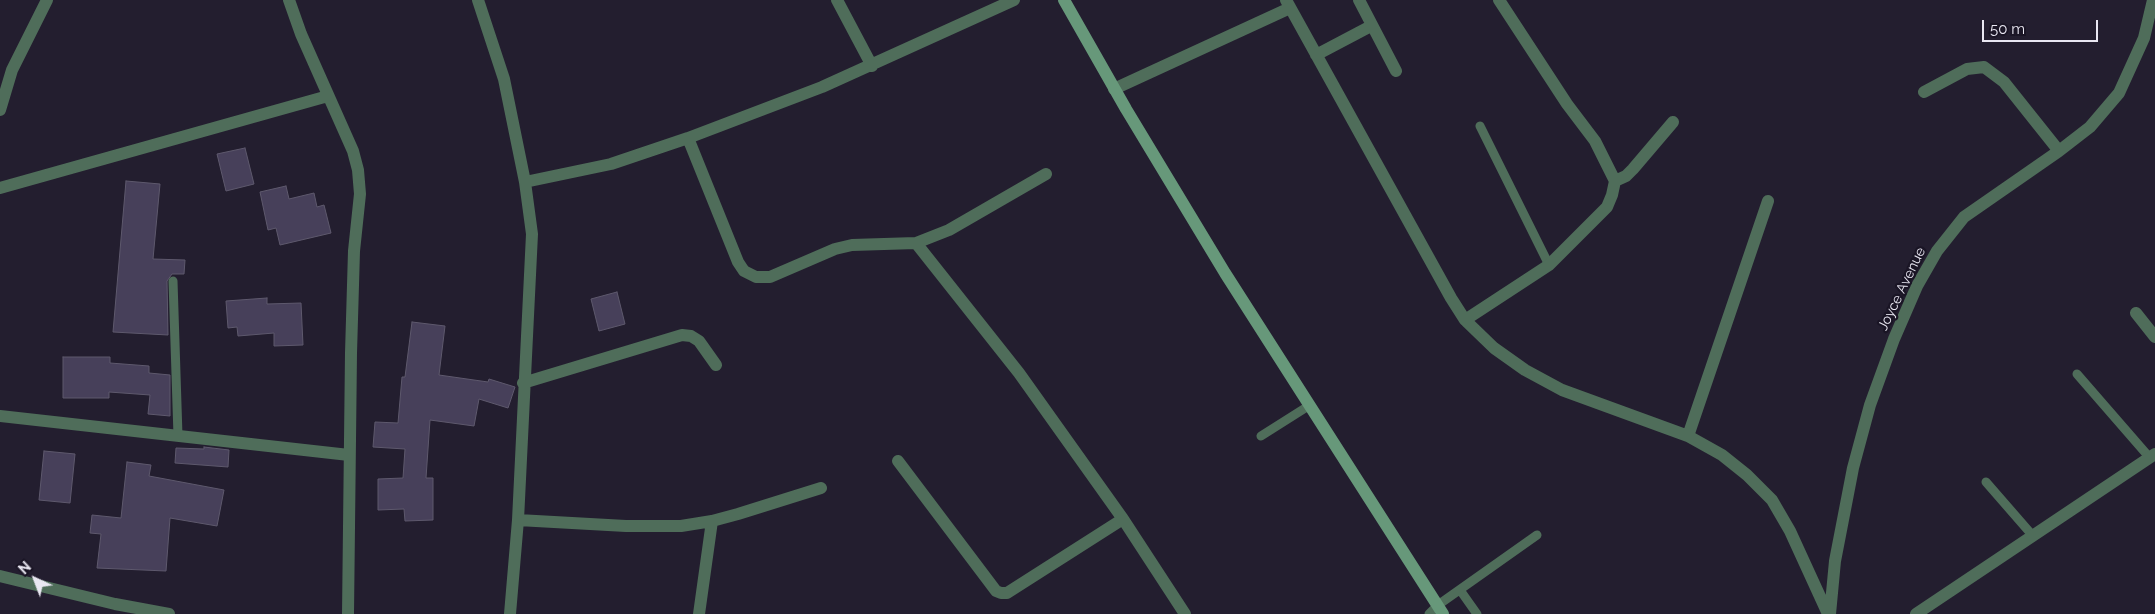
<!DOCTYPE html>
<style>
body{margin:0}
#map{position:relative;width:2155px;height:614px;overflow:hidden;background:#231e2f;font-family:Raleway,sans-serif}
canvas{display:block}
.north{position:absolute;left:10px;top:554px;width:50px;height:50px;-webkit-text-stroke:4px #1a1525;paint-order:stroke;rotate:317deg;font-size:14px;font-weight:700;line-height:20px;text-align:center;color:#e9e7f2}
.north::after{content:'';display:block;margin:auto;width:18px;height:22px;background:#e9e7f2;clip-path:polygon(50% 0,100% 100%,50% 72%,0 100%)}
.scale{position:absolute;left:1982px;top:20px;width:116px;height:22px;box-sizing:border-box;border:2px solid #e9e7f2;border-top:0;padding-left:6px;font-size:15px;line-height:18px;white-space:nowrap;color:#e9e7f2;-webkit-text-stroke:4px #1a1525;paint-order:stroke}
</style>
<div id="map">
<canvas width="2155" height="614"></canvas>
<div class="north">N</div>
<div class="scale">50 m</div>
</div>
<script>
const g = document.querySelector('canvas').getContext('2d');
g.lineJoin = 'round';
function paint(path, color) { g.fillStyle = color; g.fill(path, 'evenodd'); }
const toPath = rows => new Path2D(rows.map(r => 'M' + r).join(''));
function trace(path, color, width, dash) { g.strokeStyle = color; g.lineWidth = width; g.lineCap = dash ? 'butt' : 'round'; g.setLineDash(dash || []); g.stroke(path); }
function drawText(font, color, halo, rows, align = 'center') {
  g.font = font + ' Raleway,sans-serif'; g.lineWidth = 4.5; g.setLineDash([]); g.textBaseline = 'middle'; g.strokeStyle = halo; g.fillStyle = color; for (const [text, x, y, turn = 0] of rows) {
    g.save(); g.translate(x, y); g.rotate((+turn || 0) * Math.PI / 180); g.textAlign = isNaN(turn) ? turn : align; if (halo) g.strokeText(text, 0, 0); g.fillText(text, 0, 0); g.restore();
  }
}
const building = toPath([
 [245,148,254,184,226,191,217,154,245,148],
 [126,181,160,184,153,259,185,260,184,274,172,274,167,281,168,335,113,332,126,181],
 [286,186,289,199,314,193,317,207,324,205,331,233,280,245,276,228,268,230,260,192,286,186],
 [617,292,625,324,599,331,591,299,617,292],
 [267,298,267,304,301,303,303,345,274,346,274,333,238,336,237,327,228,328,226,301,267,298],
 [412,322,445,326,439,375,488,382,489,379,515,387,508,408,479,399,474,426,430,420,426,478,433,478,433,520,405,521,404,509,378,510,378,479,403,478,405,449,373,447,375,422,398,423,402,377,405,377,412,322],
 [63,357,110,357,110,363,149,366,149,373,170,375,170,416,148,414,150,395,109,392,109,398,63,398,63,357],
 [204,447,229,450,228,467,175,463,176,448,204,449,204,447],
 [44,451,75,454,70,503,39,500,44,451],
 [127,462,151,465,149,476,224,490,217,526,170,518,166,571,97,568,101,534,90,533,92,515,121,518,127,462]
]);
paint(building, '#47405a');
trace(building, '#5e596d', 1);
trace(toPath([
 [1480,126,1549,265],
 [173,281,178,436],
 [2077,374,2150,458],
 [1261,436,1310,405],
 [1986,482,2033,536],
 [1460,590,1477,614],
 [1429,614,1438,605,1537,535]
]), '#4f6d5a', 9);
trace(toPath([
 [289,0,301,34,353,151,358,170,360,194,354,251,351,353,348,614],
 [478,0,504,79,525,182,532,234,518,520,510,614],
 [837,0,872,66],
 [1286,0,1451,298,1465,320,1494,348,1525,370,1562,390,1688,436,1722,455,1747,475,1772,500,1790,531,1828,614],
 [1359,0,1396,71],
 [1316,55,1371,26],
 [1114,89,1290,8],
 [1924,92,1967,69,1984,67,2004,82,2059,151],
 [0,110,12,70,47,0],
 [688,138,738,262,744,271,756,277,770,277,835,249,852,245,916,243,949,230,1046,174],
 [1615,181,1626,176,1633,169,1673,122],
 [525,182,611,164,688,138,822,87,1014,0],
 [0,188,328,96],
 [916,243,1019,373,1123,519,1185,614],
 [2136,313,2155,337],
 [1465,320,1549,265,1607,207,1612,195,1615,181,1595,141,1567,104,1499,0],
 [523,383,682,335,691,336,699,341,716,365],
 [0,416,349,455],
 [1688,436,1768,201],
 [898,461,996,591,1001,593,1007,593,1123,519],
 [518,520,626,526,681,526,712,521,738,514,821,488],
 [0,576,115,604,169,614],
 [699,614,712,521],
 [1830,614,1835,561,1853,468,1870,405,1894,339,1917,286,1937,251,1964,217,2059,151,2090,127,2119,93,2144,38,2153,0],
 [1916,614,2155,454]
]), '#4f6d5a', 12);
trace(toPath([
 [1064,0,1126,109,1225,273,1443,614]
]), '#67987a', 12);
drawText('14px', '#e9e7f2', '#1a1525', [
 ["Joyce Avenue",1902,289,-64]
]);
</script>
